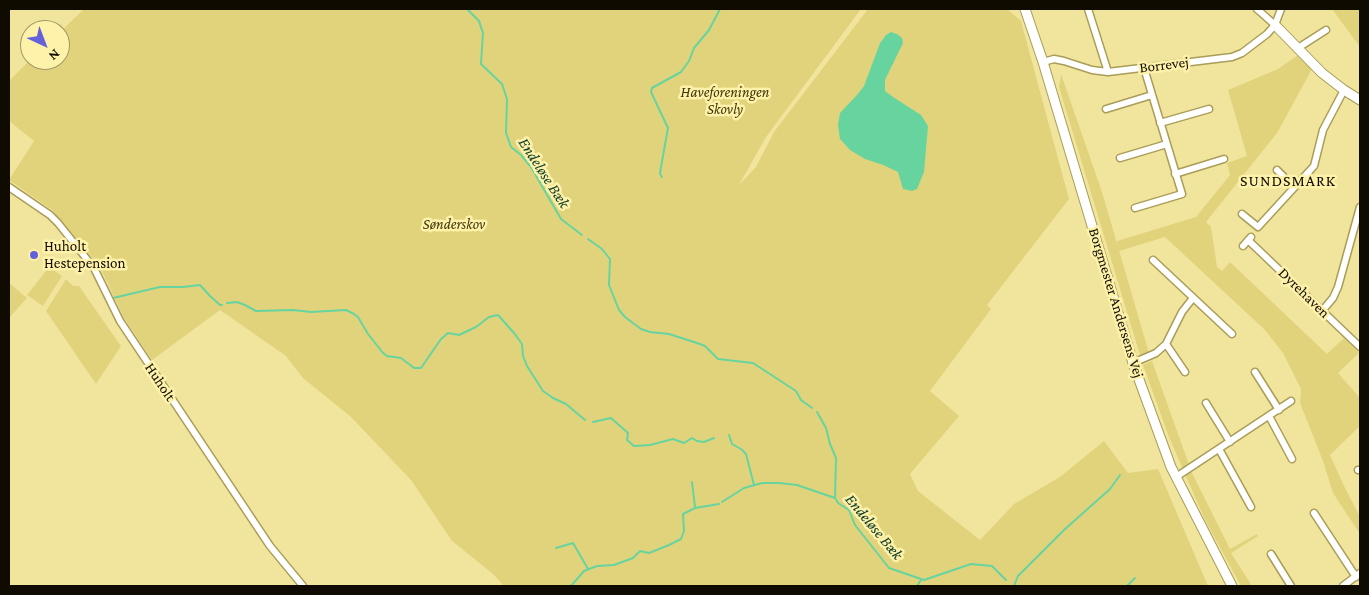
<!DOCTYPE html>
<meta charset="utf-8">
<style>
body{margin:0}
#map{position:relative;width:1369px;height:595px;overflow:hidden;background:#f1e59d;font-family:"Crimson Pro",serif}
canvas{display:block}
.frame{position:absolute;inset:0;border:10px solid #100b00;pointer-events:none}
.north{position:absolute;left:20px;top:20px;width:50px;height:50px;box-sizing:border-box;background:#fef2aa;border:1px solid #9f9666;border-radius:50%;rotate:137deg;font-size:14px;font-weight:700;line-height:20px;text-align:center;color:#100b00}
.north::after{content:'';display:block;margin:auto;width:18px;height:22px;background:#6461da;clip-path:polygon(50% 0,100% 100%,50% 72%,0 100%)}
</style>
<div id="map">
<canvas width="1369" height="595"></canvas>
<div class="frame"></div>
<div class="north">N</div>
</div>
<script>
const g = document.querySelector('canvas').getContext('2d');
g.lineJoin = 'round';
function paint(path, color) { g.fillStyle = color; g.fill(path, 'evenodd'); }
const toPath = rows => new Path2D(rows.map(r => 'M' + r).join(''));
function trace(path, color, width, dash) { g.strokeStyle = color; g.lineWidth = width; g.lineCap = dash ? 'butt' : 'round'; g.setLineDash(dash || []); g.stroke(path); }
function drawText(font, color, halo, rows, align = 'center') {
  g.font = font + ' "Crimson Pro",serif'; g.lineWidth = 5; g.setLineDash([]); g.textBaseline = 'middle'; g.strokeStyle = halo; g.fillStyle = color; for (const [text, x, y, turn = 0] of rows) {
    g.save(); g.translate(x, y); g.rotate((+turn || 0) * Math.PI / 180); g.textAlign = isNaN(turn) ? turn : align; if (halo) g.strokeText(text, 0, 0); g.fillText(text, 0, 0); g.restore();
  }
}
paint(toPath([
 [84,9,861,9,766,137,739,185,756,167,774,132,868,9,1007,9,1021,21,1069,199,987,305,991,309,930,391,959,416,910,474,918,491,980,540,1014,504,1060,477,1104,441,1128,473,1158,469,1208,586,504,586,493,574,452,541,411,480,351,417,303,378,286,356,220,310,152,360,124,318,99,265,52,210,9,180,34,141,9,121,9,81,30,60,60,60,60,32],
 [1332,9,1360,9,1360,47],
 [1298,55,1312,69,1277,133,1206,222,1211,227,1217,267,1222,271,1230,262,1327,354,1344,338,1359,353,1338,373,1360,398,1360,426,1330,455,1344,486,1360,517,1360,534,1333,493,1323,461,1300,403,1301,389,1283,353,1265,330,1165,237,1119,251,1117,241,1196,217,1230,175,1227,163,1247,156,1228,90,1278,69],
 [1061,74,1102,192,1149,353,1140,355,1059,87],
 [49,267,62,276,43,306,27,295],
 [66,279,73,286,79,286,121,346,96,384,46,311],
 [9,283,27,298,9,318],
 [1152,361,1192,473,1230,549,1257,534,1258,536,1231,553,1252,586,1241,586,1205,520,1169,437,1143,365]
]), '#e1d37c');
paint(toPath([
 [891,32,897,34,902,38,903,43,885,80,885,91,893,97,921,115,928,126,924,172,917,189,912,191,903,189,898,172,883,165,865,159,850,150,840,139,838,125,840,113,857,95,864,86,880,43,886,35]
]), '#67d49f');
trace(toPath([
 [467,9,479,21,483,33,481,64,502,84,507,99,506,133,511,147,521,155,531,167,561,219,582,235],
 [662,177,660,174,661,167,668,128,651,92,652,88,681,72,689,61,694,48,709,30,720,9],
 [588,239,602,249,610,259,609,285,619,310,625,317,641,329,650,332,669,334,700,344,705,346,718,359,753,363,796,391,801,400,812,408],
 [113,298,160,287,183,287,200,285,210,296,220,305,222,305],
 [227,303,237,302,245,305,256,311,293,310,311,312,346,310,354,314,358,317,368,334,383,353,387,356,401,358,414,368,421,368,441,339,448,333,459,335,476,327,489,317,498,315,514,333,522,344,523,356,527,366,543,391,553,398,566,404,585,420],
 [817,412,826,428,830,444,836,458,835,498,838,503,849,510,855,525,889,568,924,580,971,564,992,566,1006,580],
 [593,422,611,418,628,433,627,440,634,446,650,445,673,439,684,443,692,438,697,441,704,442,714,438],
 [729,435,732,444,741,449,746,454,754,485],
 [692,482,695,507],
 [722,502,744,488,762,483,779,483,797,485,835,498],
 [556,548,573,543,588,569],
 [571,586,584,571,597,566,614,565,633,558,640,551,649,553,669,545,681,539,684,531,683,514,695,508,719,504],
 [917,586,921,580],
 [1014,586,1018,576,1064,530,1110,489,1120,475],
 [1127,586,1135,578]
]), '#67d49f', 2);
const street = toPath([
 [1088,9,1108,72],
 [1257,9,1275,25],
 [1298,48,1326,30],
 [1043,62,1054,59,1064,61,1092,70,1108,72,1232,57,1242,53,1267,34,1275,25,1281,9],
 [1106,109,1152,95],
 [1160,123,1209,109],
 [1120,158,1167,144],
 [1277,170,1294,187],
 [1175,174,1224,159],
 [9,187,50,215,58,223,94,268,120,321,270,546,303,586],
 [1135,208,1182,194,1144,68],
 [1242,214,1258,227,1314,166,1323,130,1344,90],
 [1248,240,1339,327,1360,347],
 [1243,246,1251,237],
 [1153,260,1232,334],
 [1322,311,1333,298,1338,287,1360,207],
 [1166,344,1185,372],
 [1133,363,1156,353,1166,344,1182,312,1193,298],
 [1255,372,1279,410],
 [1206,403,1230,442],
 [1269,416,1292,459],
 [1219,449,1251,507],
 [1358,470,1360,470],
 [1176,477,1291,401],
 [1314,513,1356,577],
 [1271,554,1291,586],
 [1343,586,1360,573]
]);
const secondary = toPath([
 [1025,9,1043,62,1133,363,1171,467,1232,586],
 [1275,25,1322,73,1344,90,1360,100]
]);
trace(street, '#a99d57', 9);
trace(secondary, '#a99d57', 11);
trace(street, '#fff', 6);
trace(secondary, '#fff', 9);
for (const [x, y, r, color] of [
 [34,255,5,"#6461da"]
]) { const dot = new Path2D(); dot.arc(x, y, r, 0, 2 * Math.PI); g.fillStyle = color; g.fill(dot); trace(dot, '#fef2aa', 2); }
drawText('15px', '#100b00', '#fef2aa', [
 ["Borrevej",1164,65,-7],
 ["Dyrehaven",1304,293,44],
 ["Borgmester Andersens Vej",1116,303,73],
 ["Huholt",160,382,56]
]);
drawText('italic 15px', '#3d3607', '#fef2aa', [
 ["Haveforeningen",725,92],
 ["Skovly",725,109],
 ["Sønderskov",454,224]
]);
drawText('15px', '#100b00', '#fef2aa', [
 ["Huholt",44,246],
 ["Hestepension",44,263]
], 'left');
drawText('italic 16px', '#073824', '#fef2aa', [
 ["Endeløse Bæk",544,173,57],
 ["Endeløse Bæk",874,527,50]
]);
g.letterSpacing = '1px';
drawText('16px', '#100b00', '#fef2aa', [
 ["SUNDSMARK",1288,181]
]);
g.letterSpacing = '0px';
</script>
